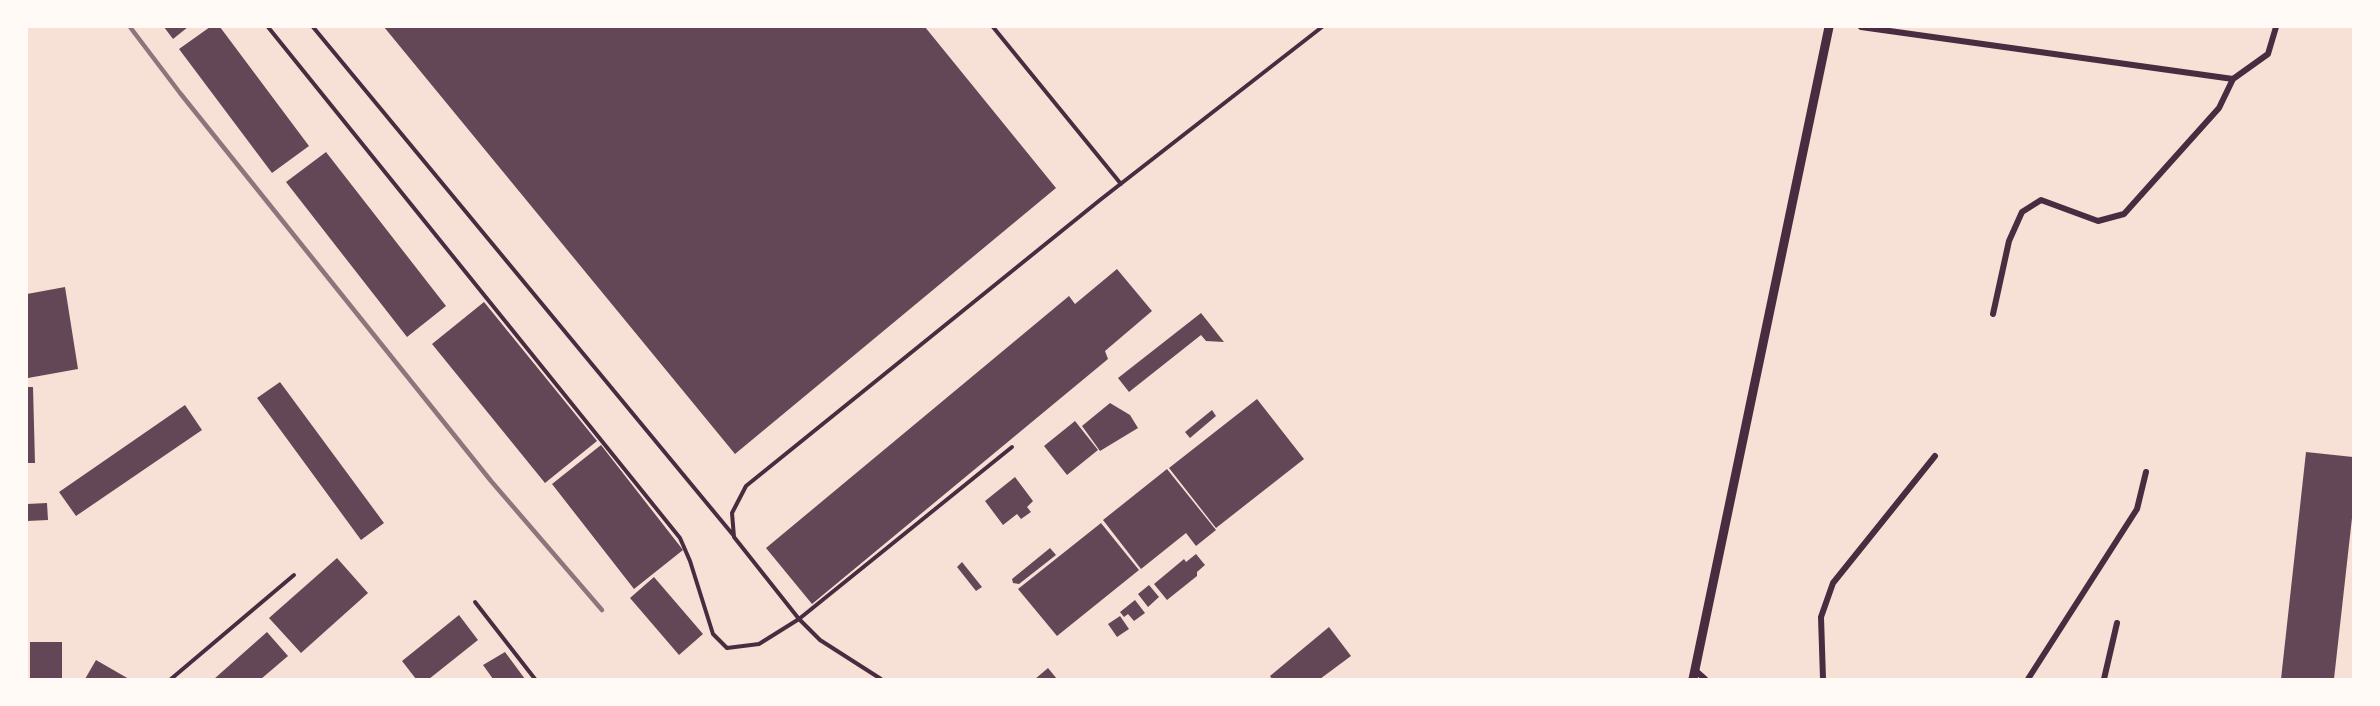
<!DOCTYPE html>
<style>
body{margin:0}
#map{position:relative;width:2380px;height:706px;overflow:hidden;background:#f7e1d7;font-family:"Exo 2",sans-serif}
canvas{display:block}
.frame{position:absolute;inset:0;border:28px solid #fffaf5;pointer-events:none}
</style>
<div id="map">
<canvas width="2380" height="706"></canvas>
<div class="frame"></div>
</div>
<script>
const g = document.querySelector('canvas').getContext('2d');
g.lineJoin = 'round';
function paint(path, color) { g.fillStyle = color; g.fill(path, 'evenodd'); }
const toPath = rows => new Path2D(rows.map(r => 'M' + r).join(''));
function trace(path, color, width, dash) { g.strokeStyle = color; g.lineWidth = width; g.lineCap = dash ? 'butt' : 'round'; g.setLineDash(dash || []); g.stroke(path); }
paint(toPath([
 [164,27,188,27,173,39],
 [210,27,220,27,309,146,272,173,179,49],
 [384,27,925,27,1056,188,735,454],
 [326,152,446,306,407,337,286,182],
 [1117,269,1152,311,1105,351,1108,359,812,604,766,548,1069,296,1075,304],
 [65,287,78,369,28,378,27,294],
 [484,302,597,441,545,483,432,344],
 [1201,313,1224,342,1206,341,1201,335,1129,392,1118,378],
 [280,382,384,523,361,540,257,398],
 [27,387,33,387,35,463,27,463],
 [1257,399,1304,459,1216,528,1169,468],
 [1110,403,1130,415,1138,428,1100,451,1082,426],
 [185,405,202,430,76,516,59,492],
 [1212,410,1216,416,1190,438,1185,432],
 [1075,421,1098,450,1067,475,1044,446],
 [601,445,683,550,634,589,552,484],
 [2306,452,2353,457,2353,509,2334,679,2281,679],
 [1167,469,1216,530,1196,546,1186,533,1141,569,1103,520],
 [1015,477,1033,501,1027,507,1031,512,1021,519,1017,514,1003,525,985,501],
 [47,503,48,520,27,521,27,504],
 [1101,523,1139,570,1057,636,1018,589],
 [1050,548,1056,555,1019,584,1013,583,1012,579],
 [1196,554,1205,565,1197,572,1197,576,1167,600,1154,584,1184,559,1186,562],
 [337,558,368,593,301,653,269,618],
 [962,562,982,587,976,591,957,567],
 [654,577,703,634,679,655,630,598],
 [1149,585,1159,597,1148,607,1138,594],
 [1135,600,1145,613,1134,621,1128,614,1124,617,1120,612],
 [459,615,478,640,429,679,416,679,402,661],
 [1120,616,1129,629,1117,637,1108,624],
 [1329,627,1351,656,1320,679,1272,679,1270,676],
 [267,632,288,656,261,679,214,679],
 [30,642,62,642,62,678,30,678],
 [505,652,525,679,493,679,483,665],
 [96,660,129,679,85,679],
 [1048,668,1057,679,1035,679]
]), '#644757');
trace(toPath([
 [268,27,680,538,690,561,713,634,727,648,759,644,799,619,1012,447],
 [313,27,734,536],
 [993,27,1121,184],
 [475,602,535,679],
 [171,679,294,575],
 [881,679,820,640,799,619,734,537,732,513,746,486,1100,200,1322,27]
]), '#4a2c40', 4);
trace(toPath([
 [1861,27,2233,79,2268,54,2276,27],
 [1993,314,2009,241,2022,212,2041,200,2098,221,2124,214,2219,108,2233,79],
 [1696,671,1705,679],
 [1823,679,1821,617,1833,583,1935,456],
 [2028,679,2137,509,2146,472],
 [2104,679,2117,623]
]), '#4a2c40', 6);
trace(toPath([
 [1693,679,1829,27]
]), '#4a2c40', 9);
trace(toPath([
 [130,27,180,93,491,481,602,610]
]), '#8f747c', 4.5);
</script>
